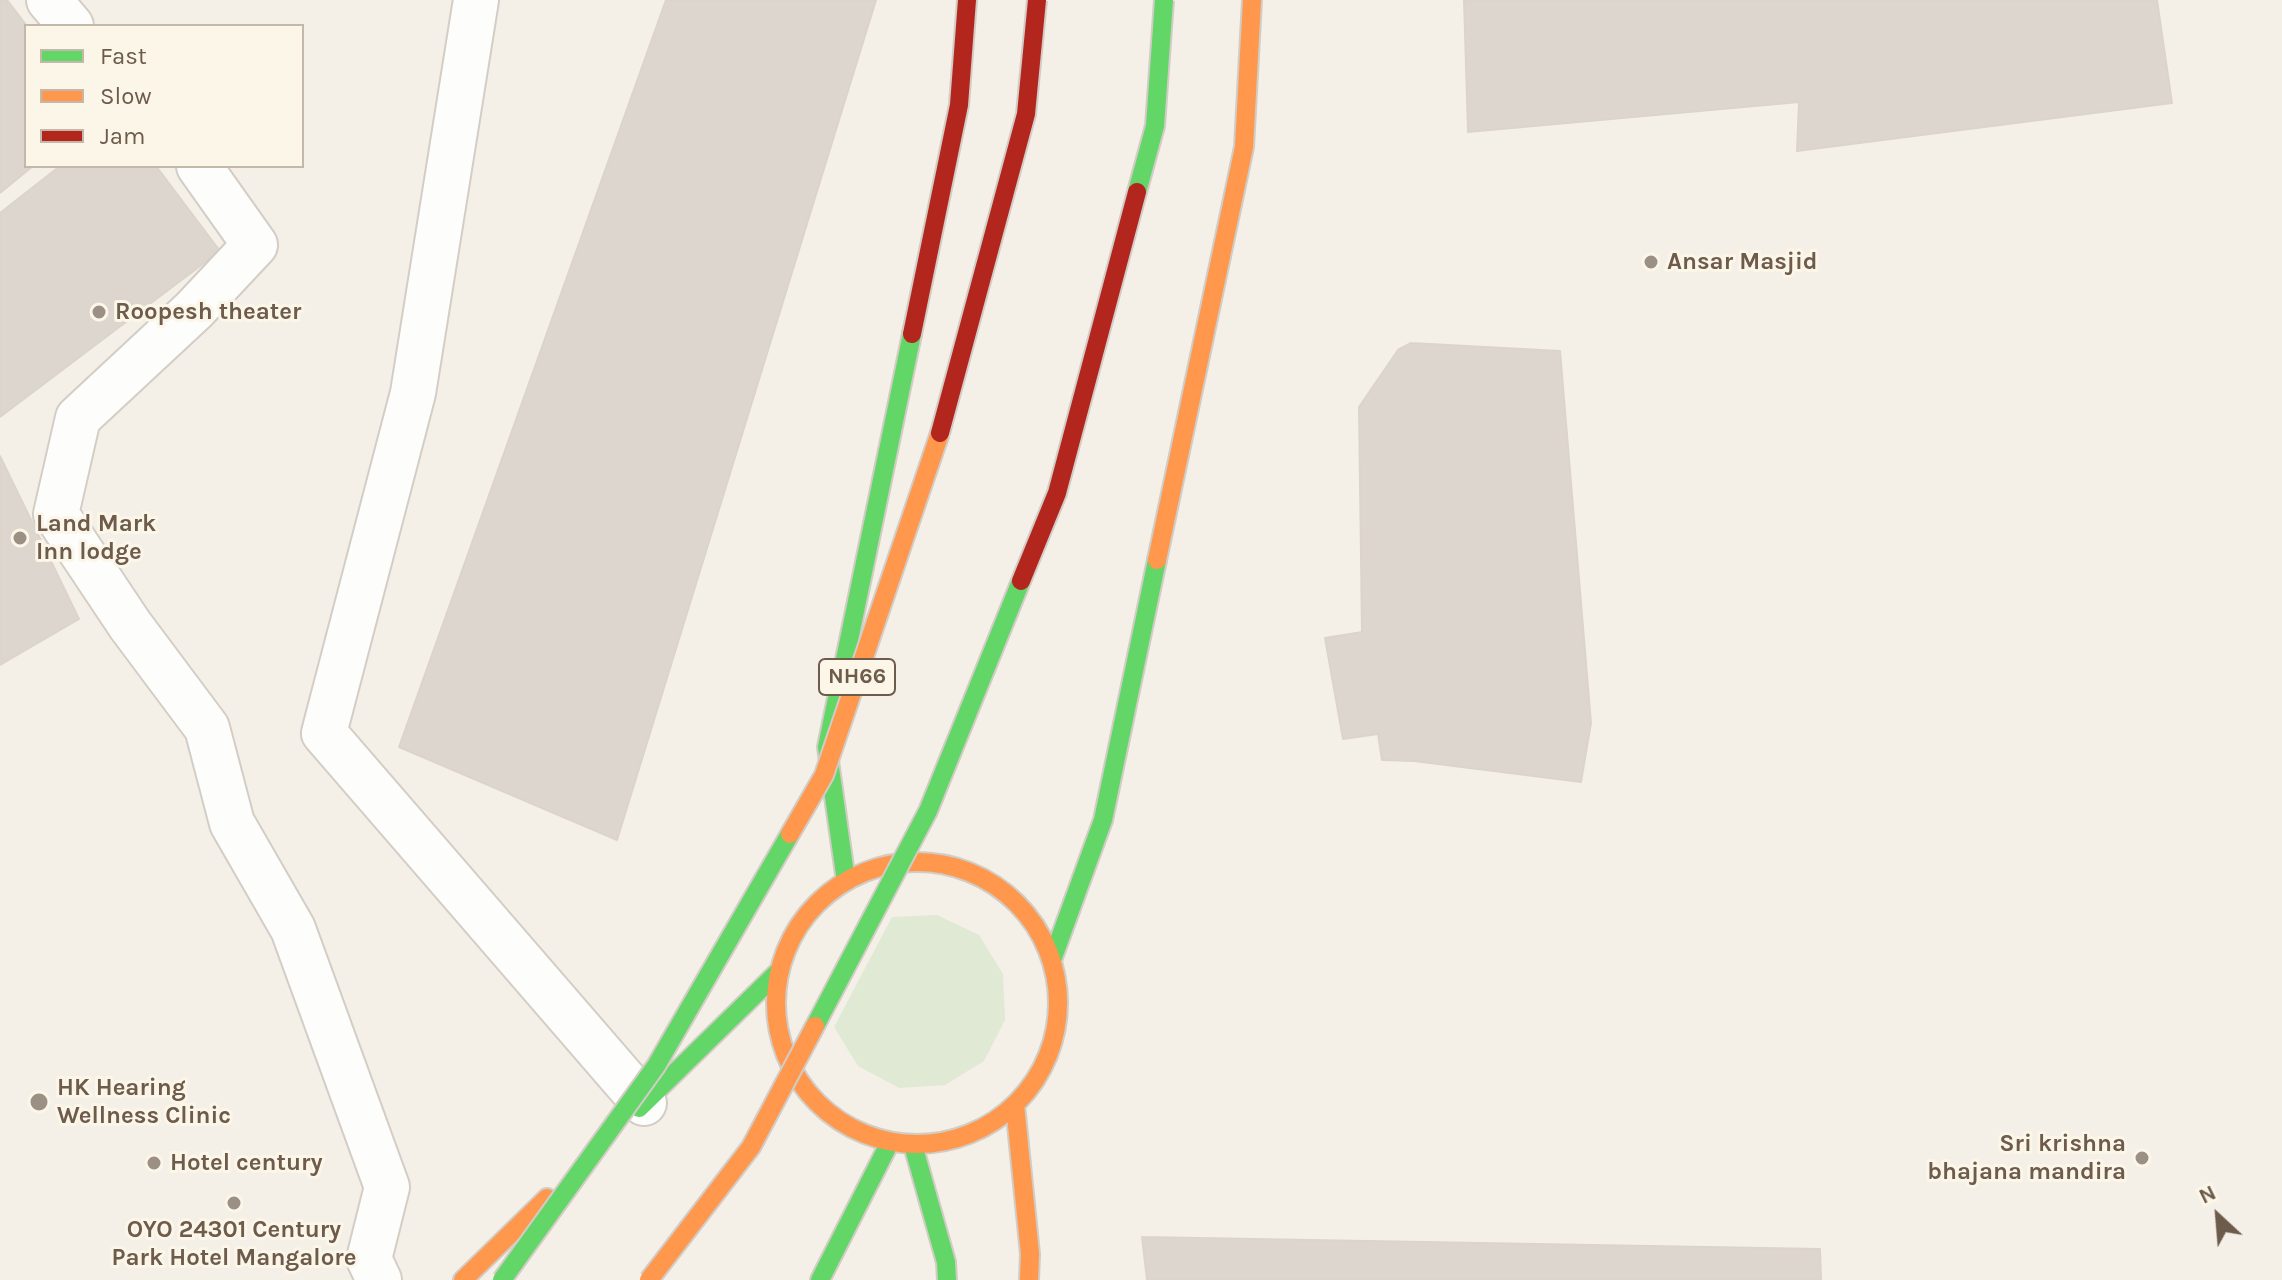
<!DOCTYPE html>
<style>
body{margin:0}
#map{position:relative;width:2282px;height:1280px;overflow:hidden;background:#f4f0e8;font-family:Karla,sans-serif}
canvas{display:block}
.legend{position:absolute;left:24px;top:24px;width:280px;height:144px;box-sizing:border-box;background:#fcf6e8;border:2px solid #c3b8aa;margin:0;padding:10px 14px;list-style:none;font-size:24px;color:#6d5b4c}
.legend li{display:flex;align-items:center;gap:16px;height:40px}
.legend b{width:40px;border:2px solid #c3b8aa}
.north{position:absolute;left:2178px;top:1176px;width:80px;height:80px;-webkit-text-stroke:6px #fcf6e8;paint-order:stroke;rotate:334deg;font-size:22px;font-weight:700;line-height:32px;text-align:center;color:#6d5b4c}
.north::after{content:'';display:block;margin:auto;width:28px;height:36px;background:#6d5b4c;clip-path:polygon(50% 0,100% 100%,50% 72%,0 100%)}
</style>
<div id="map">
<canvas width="2282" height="1280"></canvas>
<ul class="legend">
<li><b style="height:10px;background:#63d668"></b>Fast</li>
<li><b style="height:10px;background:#ff974d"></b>Slow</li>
<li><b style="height:10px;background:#b3261e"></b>Jam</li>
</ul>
<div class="north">N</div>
</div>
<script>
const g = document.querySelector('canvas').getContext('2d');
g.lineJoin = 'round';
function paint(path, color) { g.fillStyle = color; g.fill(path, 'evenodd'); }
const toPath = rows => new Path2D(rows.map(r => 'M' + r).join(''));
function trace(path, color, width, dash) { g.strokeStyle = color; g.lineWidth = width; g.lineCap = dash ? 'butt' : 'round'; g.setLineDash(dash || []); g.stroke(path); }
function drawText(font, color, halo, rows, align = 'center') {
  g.font = font + ' Karla,sans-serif'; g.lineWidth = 6; g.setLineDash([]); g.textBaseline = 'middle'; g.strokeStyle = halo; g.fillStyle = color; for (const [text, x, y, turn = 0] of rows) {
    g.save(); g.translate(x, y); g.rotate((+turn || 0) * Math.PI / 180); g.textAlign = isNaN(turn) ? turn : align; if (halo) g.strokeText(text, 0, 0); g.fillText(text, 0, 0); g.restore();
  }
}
paint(toPath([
 [937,915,979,935,1003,974,1005,1020,984,1061,945,1085,899,1088,858,1066,834,1027,892,917]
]), '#dfe9d4');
const building = toPath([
 [0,0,7,0,27,26,26,166,33,166,0,193,0,0],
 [666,0,876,0,617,840,399,747,666,0],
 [1464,0,2157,0,2172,103,1797,151,1799,102,1468,132,1464,0],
 [60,166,156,166,220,251,0,417,0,213,60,166],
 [1411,343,1560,351,1591,723,1581,782,1414,761,1382,760,1378,734,1343,739,1325,638,1362,632,1359,407,1398,350,1411,343],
 [0,456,79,619,0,665,0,456],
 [1142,1237,1820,1249,1821,1280,1147,1280,1142,1237]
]);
paint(building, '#ddd6ce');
trace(building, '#dcd4cb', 2);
const street = toPath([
 [49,0,71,26],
 [476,0,413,393,324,733,644,1103],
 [199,166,255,245,194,310,78,418,56,514,130,625,207,728,232,823,293,929,387,1187,369,1259,379,1280]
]);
const fast = toPath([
 [846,881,827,747,912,334],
 [1052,960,1103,820,1157,560],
 [639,1108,778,972],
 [913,1145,946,1262,947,1280],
 [820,1280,890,1142]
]);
const slow = toPath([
 [1157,560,1244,147,1252,0],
 '776 1003a141 141 0 1 1 282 0a141 141 0 1 1-282 0Z',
 [1015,1105,1030,1254,1029,1280],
 [463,1280,547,1198]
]);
const jam = toPath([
 [912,334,959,105,967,0]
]);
trace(street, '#d3cdc6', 48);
trace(fast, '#d1ccc4', 22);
trace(slow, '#d1ccc4', 22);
trace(jam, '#d1ccc4', 22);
trace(street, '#fdfdfc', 44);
trace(fast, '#63d668', 18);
trace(slow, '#ff974d', 18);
trace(jam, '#b3261e', 18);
const fastBridge = toPath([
 [1137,192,1155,126,1164,0],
 [815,1026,928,811,1021,581],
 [502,1280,656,1066,790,834]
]);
const slowBridge = toPath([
 [790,834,824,775,940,433],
 [649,1280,751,1147,815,1026]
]);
const jamBridge = toPath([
 [940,433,1026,114,1037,0],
 [1021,581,1057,493,1137,192]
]);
trace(fastBridge, '#d3ccc6', 22, []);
trace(slowBridge, '#d3ccc6', 22, []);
trace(jamBridge, '#d3ccc6', 22, []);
trace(fastBridge, '#63d668', 18);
trace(slowBridge, '#ff974d', 18);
trace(jamBridge, '#b3261e', 18);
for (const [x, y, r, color] of [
 [1651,262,8,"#9c8f83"],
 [99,312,8,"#9c8f83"],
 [20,538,8,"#9c8f83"],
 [39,1102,10,"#9c8f83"],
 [2142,1158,8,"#9c8f83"],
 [154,1163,8,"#9c8f83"],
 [234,1203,8,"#9c8f83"]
]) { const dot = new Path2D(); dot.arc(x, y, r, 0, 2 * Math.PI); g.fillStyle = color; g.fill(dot); trace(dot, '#fcf6e8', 3); }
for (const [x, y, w] of [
 [857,677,76]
]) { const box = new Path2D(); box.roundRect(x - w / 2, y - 18, w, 36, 6); g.fillStyle = '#fcf6e8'; g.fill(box); trace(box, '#6d5b4c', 2); }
drawText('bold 22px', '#6d5b4c', null, [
 ["NH66",857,677]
]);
drawText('bold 24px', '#6d5b4c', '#fcf6e8', [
 ["Ansar Masjid",1667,262],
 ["Roopesh theater",115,312],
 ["Land Mark",36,524],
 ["Inn lodge",36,552],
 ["HK Hearing",57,1088],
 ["Wellness Clinic",57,1116],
 ["Sri krishna",2126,1144,"right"],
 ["bhajana mandira",2126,1172,"right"],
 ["Hotel century",170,1163],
 ["OYO 24301 Century",234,1230,"center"],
 ["Park Hotel Mangalore",234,1258,"center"]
], 'left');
</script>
